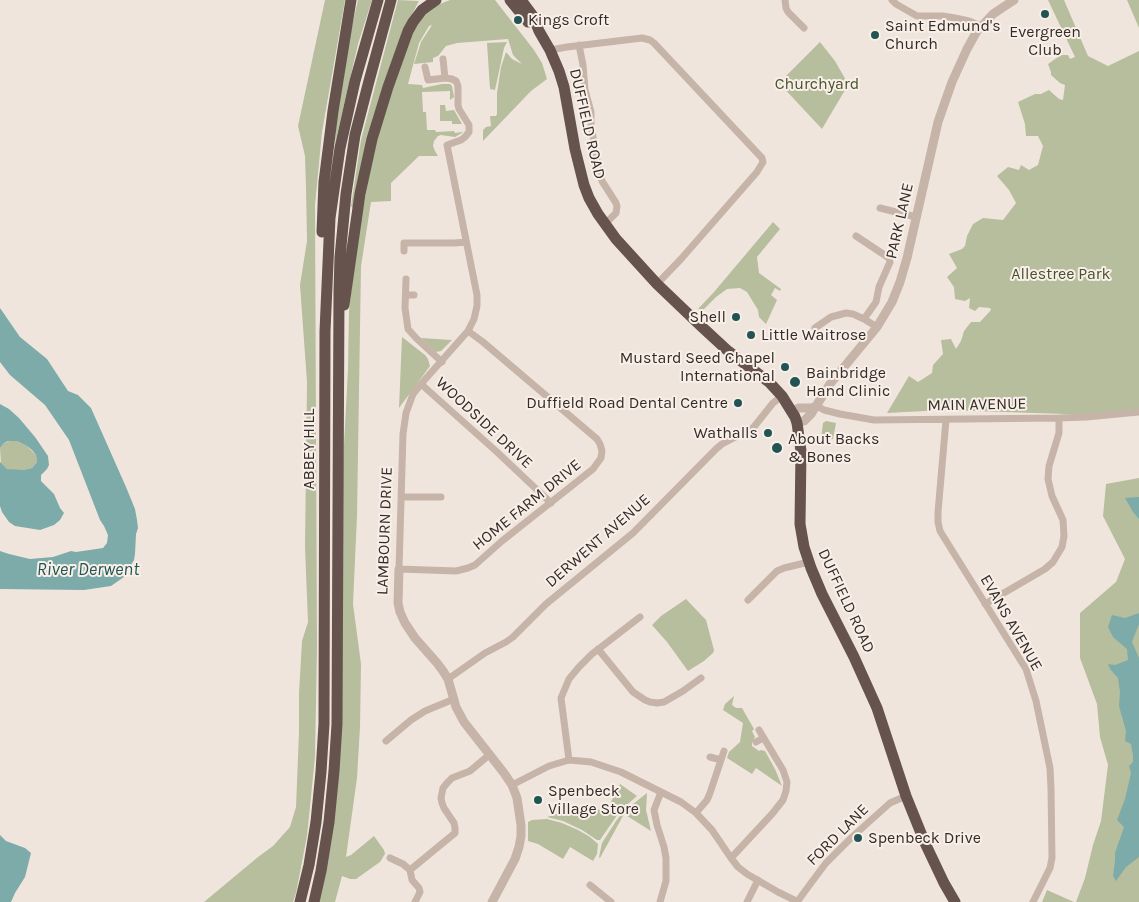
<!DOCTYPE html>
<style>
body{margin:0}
canvas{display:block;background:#f0e5dc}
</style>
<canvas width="1139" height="902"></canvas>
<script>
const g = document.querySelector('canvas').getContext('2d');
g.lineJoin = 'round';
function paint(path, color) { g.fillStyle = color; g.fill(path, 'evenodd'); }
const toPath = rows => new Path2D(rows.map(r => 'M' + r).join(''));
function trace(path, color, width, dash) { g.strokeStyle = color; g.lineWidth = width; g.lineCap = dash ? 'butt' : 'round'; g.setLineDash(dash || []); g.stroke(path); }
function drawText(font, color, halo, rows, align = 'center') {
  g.font = font + ' Karla,sans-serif'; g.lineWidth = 4; g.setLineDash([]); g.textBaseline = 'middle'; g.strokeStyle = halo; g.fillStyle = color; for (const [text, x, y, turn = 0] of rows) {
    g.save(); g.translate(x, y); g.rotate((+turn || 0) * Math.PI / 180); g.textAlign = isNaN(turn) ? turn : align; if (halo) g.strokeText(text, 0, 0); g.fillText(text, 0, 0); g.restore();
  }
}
paint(toPath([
 [325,0,345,0,322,132,315,205,317,649,315,757,307,836,296,893,293,902,204,902,258,857,273,846,290,827,296,807,299,732,299,693,302,641,308,622,305,547,307,382,300,285,307,241,306,188,305,156,298,126],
 [358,0,372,0,358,44,335,144,338,102,351,30],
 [398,0,419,1,403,31,354,209,351,206,361,140],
 [450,0,495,0,534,50,542,63,547,79,531,91,483,141,483,130,486,127,491,126,490,116,496,116,497,114,497,93,501,67,506,52,512,59,522,64,513,55,508,39,457,43,446,46,438,56,433,58,433,62,414,64,421,42,432,25,429,26,419,43,408,84,422,85,423,88,442,84,450,84,452,86,454,97,450,100,450,91,422,92,423,112,426,112,427,130,435,130,436,132,454,131,455,133,462,132,463,131,462,133,455,137,441,135,438,136,434,141,433,146,435,151,438,156,419,156,391,183,391,201,371,202,361,266,357,516,353,604,361,664,360,727,357,778,346,857,351,855,374,836,384,850,385,854,380,862,356,879,350,879,342,876,335,902,319,902,331,838,342,483,348,369,349,311,357,241,376,139,406,45,422,16,432,7],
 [1048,0,1064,0,1088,56,1108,66,1139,51,1139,414,1064,414,945,410,887,413,909,376,918,382,932,373,933,365,943,354,941,340,951,339,956,349,961,341,964,331,971,322,980,322,991,310,990,308,979,307,975,311,969,308,970,298,965,301,955,299,954,287,947,277,957,268,949,254,962,249,965,246,967,236,973,224,983,218,1003,220,1016,203,1009,190,997,176,1008,167,1019,170,1021,165,1029,170,1038,165,1043,146,1038,136,1026,136,1025,124,1018,102,1035,94,1041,94,1049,90,1059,99,1063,100,1065,85,1060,83,1051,75,1051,72,1048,64,1061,55,1068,55,1070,59,1075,57],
 [1127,0,1139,0,1139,28],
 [507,42,504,48,495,90,490,89,487,43],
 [820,42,835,61,847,82,845,90,822,129,779,83],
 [440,105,445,105,446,111,454,110,462,124,452,124,452,121,440,121],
 [773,222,780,229,757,257,759,273,781,289,780,291,775,288,771,295,777,300,766,324,759,317,758,310,747,292,740,288,727,289,716,297,703,310,698,309,714,292],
 [402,337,425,355,428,359,430,366,399,408],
 [421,338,452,340,441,351,436,352],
 [826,421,836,423,833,439,821,438,823,423],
 [12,440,17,441,27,446,36,455,37,462,32,468,23,470,12,470,7,469,1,464,0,448,4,443],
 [1139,478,1139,902,1076,902,1085,878,1093,845,1101,821,1108,765,1100,737,1097,704,1080,658,1080,613,1116,582,1125,559,1103,516,1106,484],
 [686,599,706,620,714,650,713,653,704,661,688,671,667,642,652,625,661,616],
 [734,696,732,705,736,708,742,708,754,729,752,731,755,737,752,743,752,746,759,751,761,750,765,751,775,769,782,786,756,768,752,774,727,758,729,752,740,742,743,723,723,710,725,704],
 [620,784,637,796,620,811,600,840,597,840,582,830,563,821,547,817,585,805,606,812],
 [647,793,646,810,651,831,624,814,600,858,599,857,602,843,616,821,623,812],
 [547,819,562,823,578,830,590,837,598,844,597,854,593,861,570,847,563,859,538,844,528,841,528,822,532,820],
 [1047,890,1074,902,1042,902]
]), '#b6be9d');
paint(toPath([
 [0,308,20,337,47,359,68,391,78,395,91,408,126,487,135,509,137,520,138,528,136,534,135,554,134,560,124,577,111,586,84,590,0,589,0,551,9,554,30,559,53,557,71,551,76,552,103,548,107,543,108,535,104,526,100,520,69,440,45,405,10,375,0,362],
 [0,404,9,409,19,418,35,437,48,456,49,465,47,469,41,475,41,481,54,494,60,508,64,513,60,520,54,525,40,530,15,526,9,522,2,512,0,506,0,462,7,469,23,470,32,468,37,462,36,455,32,450,27,446,17,441,8,441,4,443,0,448],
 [1139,497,1139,519,1133,512,1125,498],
 [1139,613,1139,624,1132,642,1139,658,1139,857,1126,867,1116,881,1113,876,1115,861,1115,853,1124,827,1117,820,1125,799,1131,773,1129,766,1133,762,1133,755,1131,744,1125,741,1126,731,1119,706,1120,692,1118,678,1110,669,1108,664,1115,665,1128,660,1127,649,1113,637,1108,627,1112,615,1125,618],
 [0,835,6,841,25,848,31,853,25,877,15,893,11,902,0,902]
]), '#7daba9');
trace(toPath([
 [785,0,786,8,788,12,804,28],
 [892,0,896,4,917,16,943,16,955,18,969,21,981,26],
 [579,45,583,65,585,90,591,112,591,125,599,172,602,181,616,203,617,206,616,213,605,224],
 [550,50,567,47,642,38,650,40,654,43,762,158,763,162,757,172,681,259,657,284],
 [443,59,445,78],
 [425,67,428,80,445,78,452,79,456,81,458,86,458,105,459,109,469,125,469,132,465,137,461,140,447,145,477,295,477,306,474,319,468,331,421,384,413,394,406,413,403,434,399,569,456,571,468,568,475,565,502,541,593,469,601,458,602,451,600,444,597,439,483,342,468,331],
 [880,208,916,217],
 [856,236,889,258,890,262,879,287,876,302,864,319],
 [404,251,404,243,455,243,466,242],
 [406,279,405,308,408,329,416,338,442,362],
 [406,295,414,295],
 [815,328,831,317,846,313,853,314,864,319,877,327],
 [421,384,497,452,551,503],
 [817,406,824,410,840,414,874,420,1059,418,1087,417,1139,412],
 [946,420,938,512,938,522,940,531,1026,669,1036,701,1050,768,1051,788,1052,858,1050,868,1033,902],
 [401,497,441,497],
 [748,600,777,571,784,568,809,562],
 [985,604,1045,569,1053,562,1062,547,1064,536,1063,520,1052,496,1048,479,1049,466,1059,433,1059,418],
 [598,649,633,692,645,700,650,702,657,703,664,702,683,691,701,678],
 [448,679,485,653,506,642,513,637,546,604,633,533,716,449,722,444,753,428,773,403,782,396],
 [386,741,411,720,425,711,454,699],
 [756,742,763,738],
 [710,757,721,760],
 [569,760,561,698,569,679,579,667,592,654,640,617],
 [512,785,549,766,569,760,591,762,621,772,681,802,696,813,712,830,731,858,738,867,747,874,778,892,798,902],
 [696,813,707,800,710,793,724,751],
 [390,858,403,864,410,870],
 [731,858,772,814,783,800,786,791,787,782,783,770,759,730],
 [590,885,611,902],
 [415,902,420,892,419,888,412,880,410,870,455,833,455,828,454,823,444,808,442,803,441,798,443,788,447,783,452,778,470,771,489,755],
 [660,902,666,881,666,858,664,847,657,825,654,810,661,792],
 [747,902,758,880],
 [797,902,811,883,826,863,851,838,890,803,906,796]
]), '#c7b4a9', 7);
trace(toPath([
 [792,411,799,408,811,408,817,406],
 [797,423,804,421,811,414,830,384,877,327,892,302,900,282,907,258,938,122,952,82,967,49,977,31,993,14,1014,0],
 [399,569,398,603,400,612,405,623,415,638,437,663,443,671,448,679,456,707,464,722,504,773,512,785,517,798,521,825,521,836,519,847,515,859,492,902]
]), '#c7b4a9', 9);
trace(toPath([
 [510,0,528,22],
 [521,0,533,16,539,31,550,50,559,71,564,87,575,149,584,185,589,198,598,214,616,239,657,284,702,327,728,351,769,382,782,396,795,417,797,423,801,451,800,524,804,547,811,568,822,594,854,657,877,708,906,796,925,843,944,883,955,902],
 [322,232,324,182,333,111,351,0],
 [344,305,360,194,372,139,388,87,408,31,413,22,422,10,436,0],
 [300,902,309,865,316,822,321,772,324,724,325,331,330,218,340,148,355,81,378,0],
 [314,902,321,871,329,822,334,771,337,724,339,292,340,257,346,194,355,135,369,81,391,0]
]), '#66534e', 11);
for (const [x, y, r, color] of [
 [1045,14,5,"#215452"],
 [518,20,5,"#215452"],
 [875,35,5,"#215452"],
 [736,317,5,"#215452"],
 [751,335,5,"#215452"],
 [785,367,5,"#215452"],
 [795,382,6,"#215452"],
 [738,403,5,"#215452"],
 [768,433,5,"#215452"],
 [777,448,6,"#215452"],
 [538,800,5,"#215452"],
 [858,838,5,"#215452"]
]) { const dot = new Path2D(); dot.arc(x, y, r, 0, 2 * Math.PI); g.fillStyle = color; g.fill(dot); trace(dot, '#f8efe8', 2); }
drawText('16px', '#352b28', '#f8efe8', [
 ["Kings Croft",528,20],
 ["Saint Edmund's",885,26],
 ["Church",885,44],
 ["Evergreen",1045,32,"center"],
 ["Club",1045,50,"center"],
 ["Shell",726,317,"right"],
 ["Little Waitrose",761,335],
 ["Mustard Seed Chapel",775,358,"right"],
 ["International",775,376,"right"],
 ["Bainbridge",806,373],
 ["Hand Clinic",806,391],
 ["Duffield Road Dental Centre",728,403,"right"],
 ["Wathalls",758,433,"right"],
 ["About Backs",788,439],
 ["& Bones",788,457],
 ["Spenbeck",548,791],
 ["Village Store",548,809],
 ["Spenbeck Drive",868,838]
], 'left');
drawText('16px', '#48522e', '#f8efe8', [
 ["Churchyard",817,84],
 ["Allestree Park",1061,274]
]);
drawText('16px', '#352b28', '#f8efe8', [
 ["DUFFIELD ROAD",587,124,77],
 ["PARK LANE",900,221,-77],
 ["MAIN AVENUE",977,405,-1],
 ["WOODSIDE DRIVE",484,423,43],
 ["ABBEY HILL",309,449,-90],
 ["HOME FARM DRIVE",527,505,-39],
 ["LAMBOURN DRIVE",385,531,-88],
 ["DERWENT AVENUE",598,541,-41],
 ["DUFFIELD ROAD",846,601,65],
 ["EVANS AVENUE",1011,623,60],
 ["FORD LANE",838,835,-45]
]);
drawText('italic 18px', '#215452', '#f8efe8', [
 ["River Derwent",88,570]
]);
</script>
